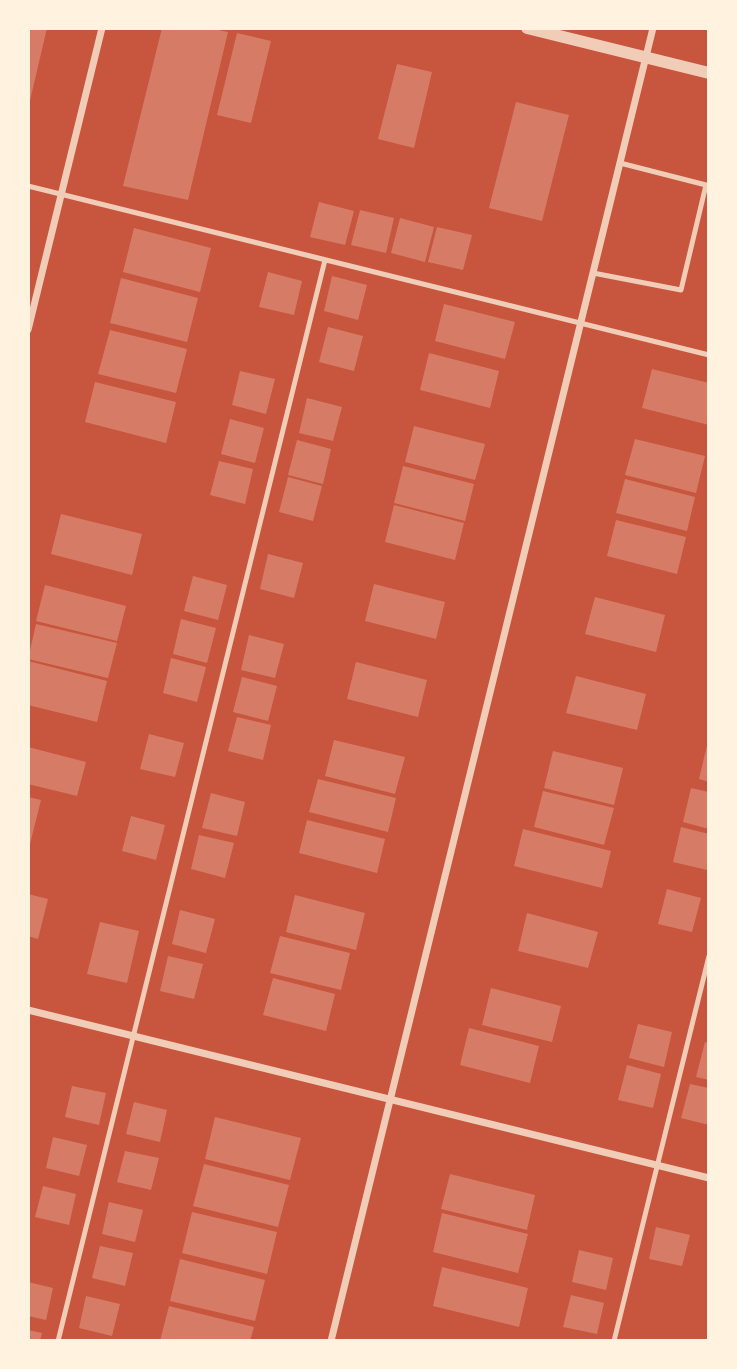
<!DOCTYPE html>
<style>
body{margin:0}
#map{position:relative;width:737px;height:1369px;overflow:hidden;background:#c8553d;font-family:"DejaVu Sans",sans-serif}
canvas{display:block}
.frame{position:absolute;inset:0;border:30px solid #fff3e0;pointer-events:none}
</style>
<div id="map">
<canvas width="737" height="1369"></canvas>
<div class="frame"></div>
</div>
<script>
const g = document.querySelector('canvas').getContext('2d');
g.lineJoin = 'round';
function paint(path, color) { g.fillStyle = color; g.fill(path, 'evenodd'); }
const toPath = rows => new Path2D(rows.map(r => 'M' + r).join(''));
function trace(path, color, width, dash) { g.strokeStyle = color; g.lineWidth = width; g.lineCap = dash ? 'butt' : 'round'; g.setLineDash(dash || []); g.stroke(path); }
paint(toPath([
 [28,28,47,28,29,105,28,105],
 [162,28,209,28,228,32,188,200,123,186],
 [237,33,271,41,251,123,217,115],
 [397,64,432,72,414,148,378,139],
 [516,102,569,115,542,221,489,208],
 [319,202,354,211,345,245,310,237],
 [360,210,394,218,386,253,351,245],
 [400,218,434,227,425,262,391,253],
 [437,227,472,235,463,270,428,262],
 [134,228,211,248,200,292,123,272],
 [268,272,302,281,294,315,259,307],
 [332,276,367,285,358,320,324,311],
 [121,278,198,298,187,342,110,323],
 [444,304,515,322,505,359,435,341],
 [328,327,363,336,354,371,319,362],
 [110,330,187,349,176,393,98,374],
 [429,353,499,371,490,408,420,390],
 [652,369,709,383,709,425,642,408],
 [240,371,275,379,266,414,232,405],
 [95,382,176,402,166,443,85,422],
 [307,398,342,407,333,441,299,433],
 [230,419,264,428,255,463,221,454],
 [414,426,485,444,475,480,405,462],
 [635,439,705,456,696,493,625,475],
 [297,440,331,449,323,484,288,475],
 [219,461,253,469,245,504,210,495],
 [403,466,474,484,465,521,394,503],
 [288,477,322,486,313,521,279,512],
 [625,479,695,497,687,531,616,513],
 [394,505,464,523,455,560,385,542],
 [61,514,142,534,132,575,51,554],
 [616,520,686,537,677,574,607,556],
 [268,554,303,563,294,598,260,589],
 [193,576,227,585,218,620,184,611],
 [374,584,445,602,436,639,365,621],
 [45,585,126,606,117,641,36,621],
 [595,597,665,615,656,652,585,634],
 [181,619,216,628,207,663,173,654],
 [36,624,117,643,108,678,28,659],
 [249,635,284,644,275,678,241,670],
 [171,658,206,667,197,702,163,693],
 [28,661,107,681,97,722,28,705],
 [356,662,427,680,418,717,347,699],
 [576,676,646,694,637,730,566,713],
 [242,677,277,686,268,721,233,712],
 [237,717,271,725,263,760,228,751],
 [149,734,184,743,175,777,140,769],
 [334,740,405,757,395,794,325,776],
 [708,741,709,741,709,782,699,779],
 [28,747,86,762,77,796,28,784],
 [553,751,623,768,614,805,544,788],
 [318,779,396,798,388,832,309,812],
 [691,788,709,792,709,829,683,822],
 [543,791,614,808,604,845,534,827],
 [211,793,245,802,237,836,202,828],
 [28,797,41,800,29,848,28,848],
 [131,816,165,825,156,860,122,851],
 [307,820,385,839,377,873,299,853],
 [681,827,709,834,709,863,707,870,673,862],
 [523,829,611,851,602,888,514,866],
 [199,835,234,843,225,878,191,869],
 [667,889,701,898,692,932,658,924],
 [28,894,48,899,38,939,28,936],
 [295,895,365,913,356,950,286,932],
 [180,910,215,919,206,953,172,944],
 [527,913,598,932,588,968,518,951],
 [100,922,139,931,127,983,87,974],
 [280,936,350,953,341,990,270,973],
 [168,956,203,964,194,999,160,991],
 [273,978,335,994,326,1031,263,1015],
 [491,988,561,1006,552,1042,482,1025],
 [638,1024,672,1032,664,1067,629,1058],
 [469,1028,539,1046,530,1083,460,1065],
 [705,1042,709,1043,709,1080,696,1077],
 [627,1065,661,1074,653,1108,618,1100],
 [690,1084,709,1088,709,1125,681,1118],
 [72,1086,106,1093,99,1125,65,1117],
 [134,1102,167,1110,160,1142,126,1134],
 [215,1117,301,1138,290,1180,205,1159],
 [53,1137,87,1145,79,1176,46,1168],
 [125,1151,159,1158,151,1190,117,1182],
 [204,1164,289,1185,278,1227,193,1206],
 [450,1174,535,1195,527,1230,441,1209],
 [43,1186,76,1194,69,1225,35,1217],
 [109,1202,143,1210,135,1242,102,1234],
 [192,1212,277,1232,267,1274,182,1253],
 [442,1213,528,1234,518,1273,433,1252],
 [656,1227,690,1235,682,1266,649,1259],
 [100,1246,133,1253,125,1286,92,1278],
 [579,1250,613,1258,606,1290,572,1282],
 [180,1259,265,1280,255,1321,170,1301],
 [442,1267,528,1288,519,1327,433,1306],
 [28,1282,53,1288,46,1320,28,1316],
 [571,1295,604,1303,597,1334,563,1327],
 [86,1296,120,1304,112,1336,79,1328],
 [169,1306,254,1327,250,1341,160,1341],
 [28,1330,42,1333,40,1341,28,1341]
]), '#d67c66');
trace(toPath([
 [28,186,709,355],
 [593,273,681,290,706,185,620,163],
 [58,1341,325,260],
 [614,1341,709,956]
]), '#f1ccb7', 5);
trace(toPath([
 [28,330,102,28],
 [28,1010,709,1178],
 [331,1341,653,28]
]), '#f1ccb7', 7);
trace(toPath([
 [527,28,709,73]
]), '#f1ccb7', 12);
</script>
